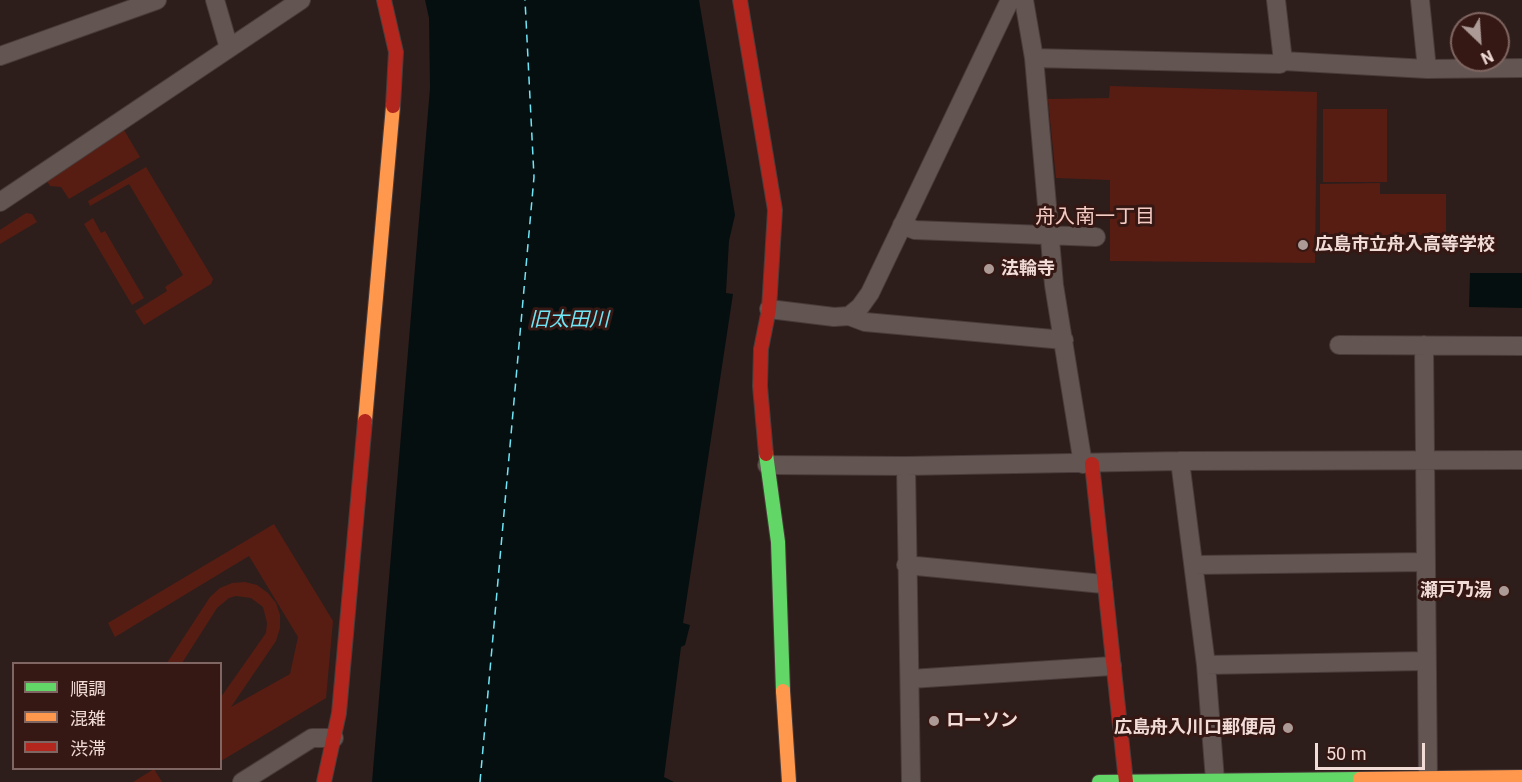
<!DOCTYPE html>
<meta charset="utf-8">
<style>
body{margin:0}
#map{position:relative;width:1522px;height:782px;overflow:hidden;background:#2d1e1b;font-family:Roboto,"Noto Sans JP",sans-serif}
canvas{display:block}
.legend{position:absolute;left:12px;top:662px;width:210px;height:108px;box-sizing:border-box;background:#351813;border:2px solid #806662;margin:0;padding:8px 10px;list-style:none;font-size:18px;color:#f1dcd8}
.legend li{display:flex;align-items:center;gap:12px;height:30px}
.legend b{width:30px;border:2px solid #806662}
.north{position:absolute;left:1450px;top:12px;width:60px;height:60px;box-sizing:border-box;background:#351813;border:2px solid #806662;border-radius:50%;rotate:155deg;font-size:16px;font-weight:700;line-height:24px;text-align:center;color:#f1dcd8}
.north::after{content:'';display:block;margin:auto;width:21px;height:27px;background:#ac9a96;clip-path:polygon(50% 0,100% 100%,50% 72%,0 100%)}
.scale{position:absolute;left:1315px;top:743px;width:110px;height:27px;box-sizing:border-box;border:3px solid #f1dcd8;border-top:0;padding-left:8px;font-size:18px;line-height:21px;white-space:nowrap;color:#f1dcd8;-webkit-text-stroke:4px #351813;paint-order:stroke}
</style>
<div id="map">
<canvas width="1522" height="782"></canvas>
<ul class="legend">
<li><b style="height:8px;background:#63d668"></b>順調</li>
<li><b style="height:8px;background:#ff974d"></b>混雑</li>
<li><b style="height:8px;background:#b3261e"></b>渋滞</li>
</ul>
<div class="north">N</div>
<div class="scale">50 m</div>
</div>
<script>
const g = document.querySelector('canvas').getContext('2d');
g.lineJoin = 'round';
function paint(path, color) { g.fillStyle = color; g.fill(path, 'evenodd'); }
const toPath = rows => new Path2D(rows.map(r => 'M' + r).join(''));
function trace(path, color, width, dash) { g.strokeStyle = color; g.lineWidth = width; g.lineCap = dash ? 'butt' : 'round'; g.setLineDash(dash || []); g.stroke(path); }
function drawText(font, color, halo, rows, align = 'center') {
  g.font = font + ' Roboto,"Noto Sans JP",sans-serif'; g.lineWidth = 6; g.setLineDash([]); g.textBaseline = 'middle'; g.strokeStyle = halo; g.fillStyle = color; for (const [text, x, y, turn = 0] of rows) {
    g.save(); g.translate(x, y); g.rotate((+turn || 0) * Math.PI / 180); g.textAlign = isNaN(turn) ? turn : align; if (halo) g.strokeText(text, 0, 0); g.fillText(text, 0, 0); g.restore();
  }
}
paint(toPath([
 [1110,86,1317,92,1315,263,1110,261,1110,180,1056,178,1048,99,1109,98],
 [1323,109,1387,109,1387,182,1323,182],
 [120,130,124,130,140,157,69,199,61,187,50,186,46,180],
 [146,167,213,279,211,284,144,325,135,311,167,291,165,287,183,275,129,184,90,206,88,201],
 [1380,183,1380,194,1446,194,1446,235,1320,235,1320,184],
 [26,213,32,214,37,222,0,244,0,230],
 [93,218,101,233,105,231,144,298,132,305,84,224],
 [274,524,333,621,326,698,221,761,221,697,266,633,267,623,263,607,251,598,236,596,229,598,217,608,182,663,167,663,210,597,220,588,232,583,245,582,257,585,268,593,276,603,280,615,280,628,276,641,231,707,290,674,298,637,249,556,115,637,108,623],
 [154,769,162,782,133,782]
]), '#571d13');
paint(toPath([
 [425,0,699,0,735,215,729,241,726,293,733,294,683,623,690,625,685,645,681,647,664,777,674,782,372,782,430,88,429,18],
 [1470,273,1522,273,1522,308,1469,307]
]), '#060f10');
trace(toPath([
 [480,782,534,177,525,0]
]), '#70e5f6', 1.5, [8, 6]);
const street = toPath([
 [215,0,229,48],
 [1024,0,1034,58,1054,285,1083,464],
 [1276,0,1283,61],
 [1420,0,1427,69],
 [0,56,157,0],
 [1034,58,1280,64,1283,61,1427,69,1522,68],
 [0,202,301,0],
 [902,225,915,230,1096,237],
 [769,309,834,317,849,316,860,307,870,293,1010,0],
 [849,316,865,322,1064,340],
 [1339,345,1522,346],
 [1424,345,1428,782],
 [1180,461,1206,665,1215,780],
 [767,465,906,466,1180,461,1522,460],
 [906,466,911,782],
 [906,565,1103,584],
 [1194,565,1425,562],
 [1206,665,1426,661],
 [910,679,1112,666],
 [242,782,312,738,334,738]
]);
const fast = toPath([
 [766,454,778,542,783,691],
 [1099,782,1360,779]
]);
const slow = toPath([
 [365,421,393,106],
 [783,691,789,782],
 [1360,779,1522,777]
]);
const jam = toPath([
 [384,0,396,52,393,106],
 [740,0,775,210,769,309,761,349,760,386,766,454],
 [1092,464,1126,782],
 [324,782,339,713,365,421]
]);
trace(street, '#493b39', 20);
trace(fast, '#493b39', 16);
trace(slow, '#493b39', 16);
trace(jam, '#493b39', 16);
trace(street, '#625552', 18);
trace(fast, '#63d668', 14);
trace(slow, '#ff974d', 14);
trace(jam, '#b3261e', 14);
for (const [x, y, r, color] of [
 [1303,245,6,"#ac9a96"],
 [989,269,6,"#ac9a96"],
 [1504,591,6,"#ac9a96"],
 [934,721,6,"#ac9a96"],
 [1288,728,6,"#ac9a96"]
]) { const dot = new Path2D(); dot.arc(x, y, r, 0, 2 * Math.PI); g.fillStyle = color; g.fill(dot); trace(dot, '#351813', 2); }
drawText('bold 18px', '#f1dcd8', '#351813', [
 ["広島市立舟入高等学校",1315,245],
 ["法輪寺",1001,269],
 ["瀬戸乃湯",1492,591,"right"],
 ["ローソン",946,721],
 ["広島舟入川口郵便局",1276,728,"right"]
], 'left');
drawText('20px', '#f5ccc4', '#351813', [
 ["舟入南一丁目",1095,218]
]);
drawText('italic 20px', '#70e5f6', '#351813', [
 ["旧太田川",569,321]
]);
</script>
